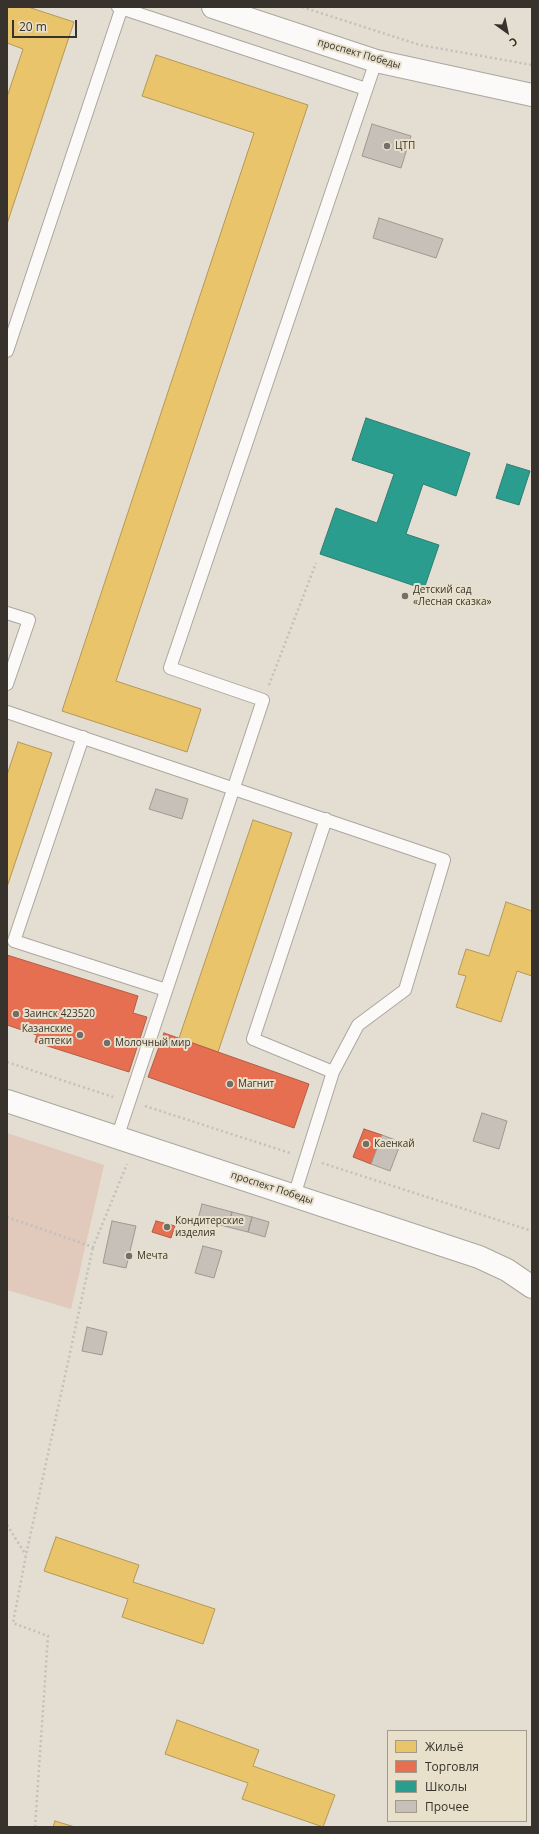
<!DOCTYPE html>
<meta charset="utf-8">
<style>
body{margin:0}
#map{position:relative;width:539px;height:1834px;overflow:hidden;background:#e3ddd2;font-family:"Open Sans",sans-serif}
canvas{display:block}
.frame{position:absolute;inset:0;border:8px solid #37332c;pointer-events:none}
.legend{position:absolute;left:387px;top:1730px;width:140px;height:92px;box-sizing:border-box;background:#e9e0cc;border:1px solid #a29b8c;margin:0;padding:5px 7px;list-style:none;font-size:12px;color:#37332c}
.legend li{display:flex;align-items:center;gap:8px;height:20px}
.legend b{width:20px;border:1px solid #a29b8c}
.north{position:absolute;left:487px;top:12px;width:40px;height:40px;-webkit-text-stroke:3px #e9e0cc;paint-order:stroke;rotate:147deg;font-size:11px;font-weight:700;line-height:16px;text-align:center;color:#37332c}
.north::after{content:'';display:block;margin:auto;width:14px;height:18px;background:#37332c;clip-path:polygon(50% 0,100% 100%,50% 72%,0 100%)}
.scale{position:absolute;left:12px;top:20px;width:65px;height:18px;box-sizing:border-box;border:2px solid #37332c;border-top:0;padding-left:5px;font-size:12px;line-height:14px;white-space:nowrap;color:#37332c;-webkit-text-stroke:3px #e9e0cc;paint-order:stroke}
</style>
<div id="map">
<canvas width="539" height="1834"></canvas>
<div class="frame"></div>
<ul class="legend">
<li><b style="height:11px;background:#e9c46a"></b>Жильё</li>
<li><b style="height:11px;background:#e76f51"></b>Торговля</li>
<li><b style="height:11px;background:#2a9d8f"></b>Школы</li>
<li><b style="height:11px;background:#c6c0b8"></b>Прочее</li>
</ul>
<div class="north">С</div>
<div class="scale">20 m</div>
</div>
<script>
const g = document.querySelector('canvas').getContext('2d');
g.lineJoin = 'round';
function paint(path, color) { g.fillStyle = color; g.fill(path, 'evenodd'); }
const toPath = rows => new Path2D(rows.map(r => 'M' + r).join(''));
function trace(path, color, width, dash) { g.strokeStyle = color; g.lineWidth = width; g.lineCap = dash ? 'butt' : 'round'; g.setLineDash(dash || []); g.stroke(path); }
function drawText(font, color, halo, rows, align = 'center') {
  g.font = font + ' "Open Sans",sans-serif'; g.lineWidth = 4; g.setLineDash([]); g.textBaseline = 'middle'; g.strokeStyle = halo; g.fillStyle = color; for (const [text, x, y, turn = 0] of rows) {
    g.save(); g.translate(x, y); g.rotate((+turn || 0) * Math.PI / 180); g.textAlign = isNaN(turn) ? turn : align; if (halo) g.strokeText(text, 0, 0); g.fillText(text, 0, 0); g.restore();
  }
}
paint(toPath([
 [7,1133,104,1165,71,1309,7,1290]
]), '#e1c9bc');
const homes = toPath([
 [7,7,28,7,74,22,7,224,7,97,23,49,7,43,7,7],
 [156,55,308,105,116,681,201,709,187,752,62,711,254,133,142,96,156,55],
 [18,742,52,753,7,887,7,775,18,742],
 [253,820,292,833,218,1052,179,1038,253,820],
 [506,902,532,911,532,976,517,971,501,1022,456,1007,466,976,458,974,466,949,489,956,506,902],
 [56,1537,139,1565,133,1582,215,1609,203,1644,122,1617,128,1599,44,1571,56,1537],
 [177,1720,259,1750,253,1766,335,1795,323,1827,242,1799,248,1783,165,1754,177,1720],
 [55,1821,75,1827,53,1827,55,1821]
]);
paint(homes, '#e9c46a');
trace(homes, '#b49857', 1);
const shops = toPath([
 [7,955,138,996,133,1013,147,1017,129,1072,35,1042,37,1035,7,1025,7,955],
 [164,1033,309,1084,294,1128,148,1077,164,1033],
 [364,1129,382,1135,371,1164,353,1157,364,1129],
 [156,1221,175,1226,171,1238,152,1232,156,1221]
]);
paint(shops, '#e76f51');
trace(shops, '#b25d46', 1);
const schools = toPath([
 [366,418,470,453,456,496,423,484,406,534,439,545,424,589,320,554,336,508,377,523,394,474,352,460,366,418],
 [507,464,530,471,519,505,496,498,507,464]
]);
paint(schools, '#2a9d8f');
trace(schools, '#2e7d71', 1);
const building = toPath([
 [372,124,411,136,401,168,362,156,372,124],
 [379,218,443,239,436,258,373,238,379,218],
 [156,789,188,799,182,819,149,809,156,789],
 [482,1113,507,1121,499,1149,473,1141,482,1113],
 [382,1135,401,1142,390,1171,371,1164,382,1135],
 [202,1204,232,1212,228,1227,198,1219,202,1204],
 [232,1212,252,1217,248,1232,228,1227,232,1212],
 [252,1217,269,1222,265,1237,248,1232,252,1217],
 [112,1221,136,1226,126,1268,103,1263,112,1221],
 [203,1246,222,1251,214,1278,195,1273,203,1246],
 [87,1327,107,1332,102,1355,82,1351,87,1327]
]);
paint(building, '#c6c0b8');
trace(building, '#9e9890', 1);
const service = toPath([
 [118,7,366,89],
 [7,351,122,7],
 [7,613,29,620,7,684],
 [7,712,444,860,405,990,358,1025,333,1072,294,1196],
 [83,737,14,941,166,990],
 [326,819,253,1039,333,1072],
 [117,1138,263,700,170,668,376,61]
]);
const minor = toPath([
 [213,7,376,61,532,95]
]);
const secondary = toPath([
 [7,1101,479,1257,507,1270,532,1287]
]);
trace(service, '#aba79f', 14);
trace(minor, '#aba79f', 24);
trace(secondary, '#aba79f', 24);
trace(toPath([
 [302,7,420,45,532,65],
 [269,685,316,563],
 [7,1062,113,1097],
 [145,1106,290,1153],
 [322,1163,532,1231],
 [7,1217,93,1247,127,1164],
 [7,1525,26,1555],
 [35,1827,48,1636,13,1623,26,1555,93,1247]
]), '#c2c0bc', 2.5, [2, 3]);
trace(service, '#fbfaf8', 12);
trace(minor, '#fbfaf8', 22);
trace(secondary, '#fbfaf8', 22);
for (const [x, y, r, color] of [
 [387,146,4,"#736e66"],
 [405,596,4,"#736e66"],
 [16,1014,4,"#736e66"],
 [80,1035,4,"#736e66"],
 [107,1043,4,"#736e66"],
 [230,1084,4,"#736e66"],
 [366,1144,4,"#736e66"],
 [167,1227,4,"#736e66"],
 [129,1256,4,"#736e66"]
]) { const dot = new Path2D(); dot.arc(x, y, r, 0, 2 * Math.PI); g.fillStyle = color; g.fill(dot); trace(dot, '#e9e0cc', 1.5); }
drawText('10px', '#37332c', '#e9e0cc', [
 ["проспект Победы",359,54,16],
 ["проспект Победы",272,1188,18]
]);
drawText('10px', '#37332c', '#e9e0cc', [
 ["ЦТП",395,146],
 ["Детский сад",413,590],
 ["«Лесная сказка»",413,602],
 ["Заинск 423520",24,1014],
 ["Казанские",72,1029,"right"],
 ["аптеки",72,1041,"right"],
 ["Молочный мир",115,1043],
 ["Магнит",238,1084],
 ["Каенкай",374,1144],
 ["Кондитерские",175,1221],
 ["изделия",175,1233],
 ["Мечта",137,1256]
], 'left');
</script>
